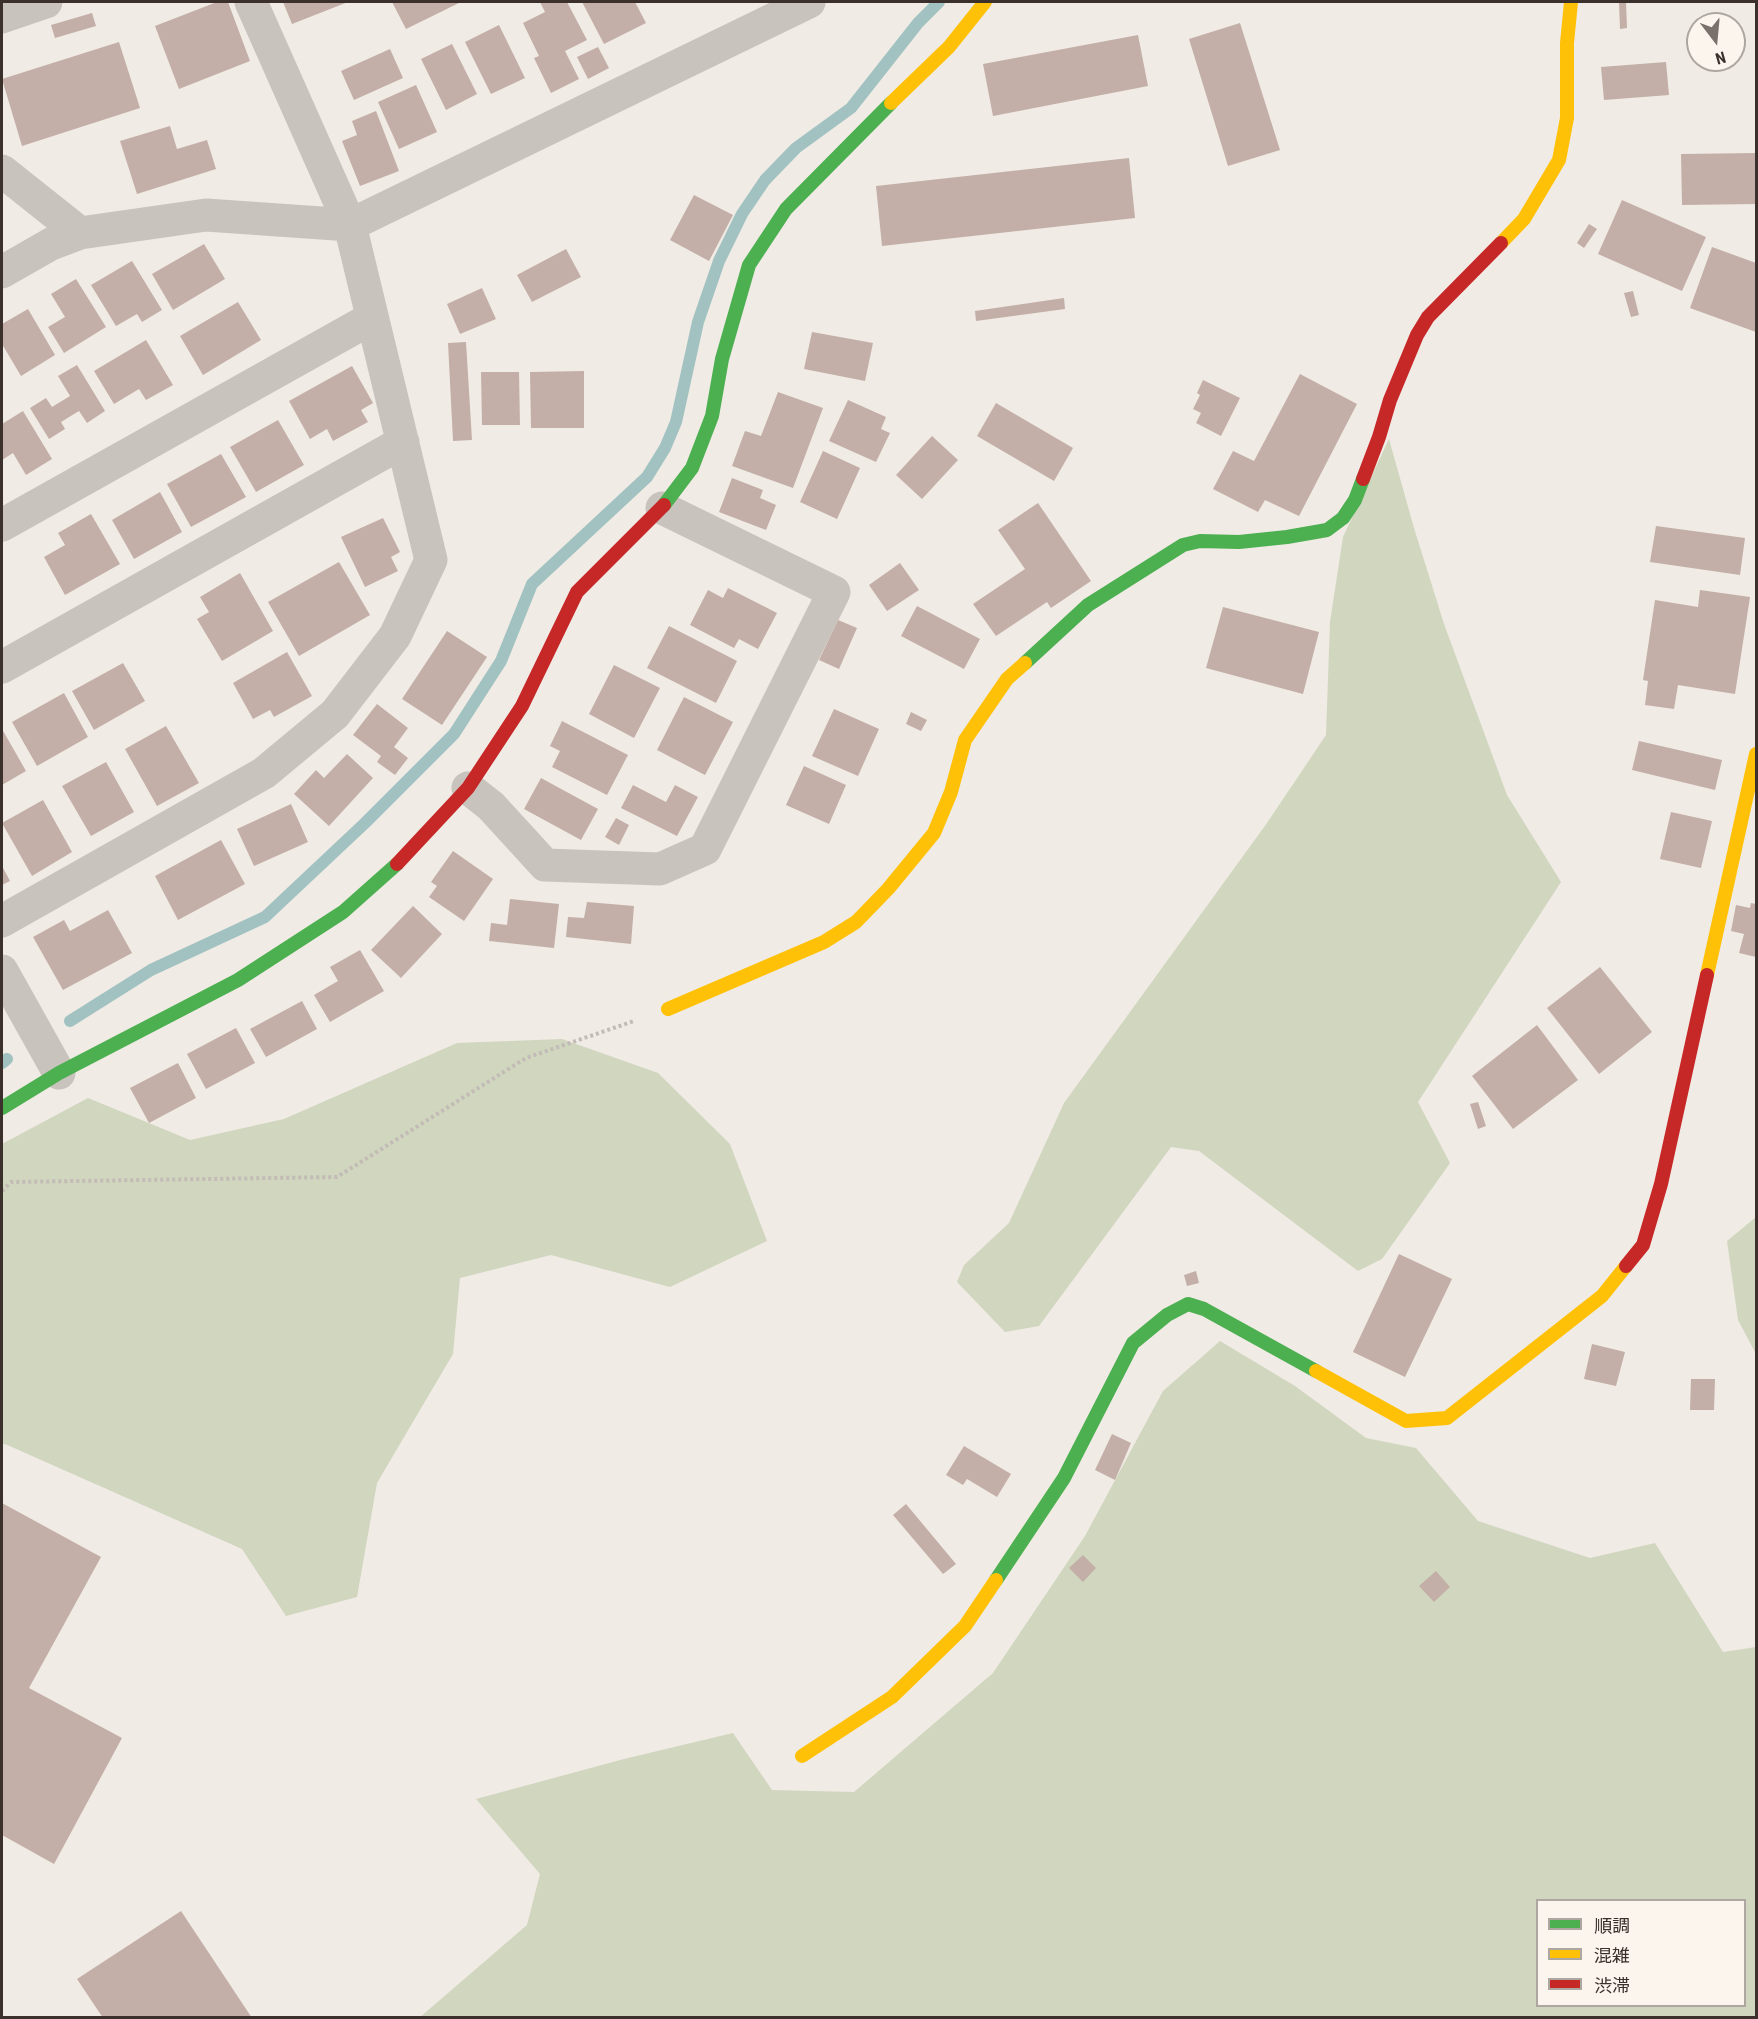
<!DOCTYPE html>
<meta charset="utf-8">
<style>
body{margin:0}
#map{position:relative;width:1758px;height:2019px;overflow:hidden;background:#f0ebe5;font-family:"Roboto Condensed","Noto Sans JP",sans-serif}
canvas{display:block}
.frame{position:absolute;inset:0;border:3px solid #3b302b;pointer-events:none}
.legend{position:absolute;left:1536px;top:1899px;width:210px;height:108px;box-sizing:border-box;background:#fbf5ee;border:2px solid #aea6a0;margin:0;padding:8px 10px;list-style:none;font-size:18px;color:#3b302b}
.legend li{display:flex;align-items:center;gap:12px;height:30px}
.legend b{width:30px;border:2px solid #aea6a0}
.north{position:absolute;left:1686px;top:12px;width:60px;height:60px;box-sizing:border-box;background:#fbf5ee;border:2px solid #aea6a0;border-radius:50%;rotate:164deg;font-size:16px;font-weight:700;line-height:24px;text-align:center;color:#3b302b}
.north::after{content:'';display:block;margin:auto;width:21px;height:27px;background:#7a716c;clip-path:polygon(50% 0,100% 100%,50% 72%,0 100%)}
</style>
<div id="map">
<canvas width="1758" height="2019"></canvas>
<div class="frame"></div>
<ul class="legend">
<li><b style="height:8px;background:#4caf50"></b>順調</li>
<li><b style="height:8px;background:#ffc107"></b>混雑</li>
<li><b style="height:8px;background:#c62828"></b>渋滞</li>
</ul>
<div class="north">N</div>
</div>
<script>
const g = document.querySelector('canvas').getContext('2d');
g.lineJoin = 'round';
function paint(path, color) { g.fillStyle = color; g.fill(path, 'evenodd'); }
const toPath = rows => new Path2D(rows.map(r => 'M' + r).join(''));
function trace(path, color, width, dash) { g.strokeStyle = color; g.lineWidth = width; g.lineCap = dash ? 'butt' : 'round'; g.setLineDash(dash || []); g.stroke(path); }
paint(toPath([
 [1389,439,1414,528,1444,624,1507,795,1561,882,1418,1102,1450,1163,1382,1259,1358,1271,1199,1151,1171,1147,1039,1326,1005,1332,957,1282,964,1265,1009,1223,1064,1103,1267,823,1326,735,1330,622,1343,537],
 [562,1039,658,1073,730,1144,767,1241,670,1287,551,1255,460,1278,453,1354,377,1483,357,1597,286,1616,242,1549,5,1444,2,1444,2,1144,88,1098,190,1140,284,1119,457,1043],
 [1756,1217,1756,1354,1738,1320,1727,1241],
 [1220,1341,1295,1386,1366,1438,1416,1448,1478,1521,1590,1558,1655,1543,1723,1652,1756,1647,1756,2017,419,2018,527,1925,540,1874,476,1799,624,1759,733,1733,772,1790,854,1792,993,1673,1085,1536,1163,1391],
 [1538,1900,1744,1900,1744,2006,1538,2006]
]), '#d1d6bf');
trace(toPath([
 [70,1021,151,970,265,917,365,823,454,734,501,661,532,584,647,477,665,448,676,422,698,322,719,261,742,214,765,180,796,148,851,108,918,23,939,2],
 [2,1063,7,1059]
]), '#a1c2c1', 12);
paint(toPath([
 [217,2,228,2,250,61,179,89,155,26],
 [283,2,348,2,292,24],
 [392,2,461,2,406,29],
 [540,2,567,2,587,40,565,51,579,79,551,93,534,58,539,56,523,23,545,12],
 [582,2,635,2,646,23,604,44],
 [1619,2,1626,2,1627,28,1620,29],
 [92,13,96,26,55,38,51,25],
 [1240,23,1280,150,1228,166,1189,39],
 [499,25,525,78,491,94,465,42],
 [1138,35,1148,86,993,116,983,64],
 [119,42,140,108,22,146,2,79],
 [452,44,477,94,446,110,421,59],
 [598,47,609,68,588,79,577,57],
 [390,49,403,78,354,100,341,71],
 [1666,62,1669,95,1604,100,1601,67],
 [416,85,437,132,399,149,378,102],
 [376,111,399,171,360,186,342,141,357,135,352,121],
 [170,126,177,149,207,140,216,169,137,194,120,141],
 [1756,153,1756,204,1682,205,1681,154],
 [1129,158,1135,218,882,246,876,186],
 [694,195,733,215,709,261,670,240],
 [1622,200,1706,237,1682,291,1598,254],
 [1589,224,1597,229,1584,248,1577,243],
 [204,244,225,279,173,310,152,274],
 [1712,247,1756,263,1756,332,1690,308],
 [566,249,581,277,532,302,517,275],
 [132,261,162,310,142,322,137,314,116,326,91,285],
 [76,279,106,327,64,353,48,327,65,317,51,294],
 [482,288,496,319,460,334,447,304],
 [1633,291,1639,315,1631,317,1624,293],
 [1064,298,1065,309,976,321,975,311],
 [238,302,261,340,203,375,180,336],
 [28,309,55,355,21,376,2,344,2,324],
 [812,332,873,343,865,381,804,369],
 [146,340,173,385,146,400,139,389,114,404,94,371],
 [466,342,472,440,453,441,448,343],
 [77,365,105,411,87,423,79,411,61,422,65,429,49,439,30,408,46,398,52,407,70,396,58,376],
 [352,366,373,403,361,410,368,422,333,441,327,429,310,439,289,401],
 [584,371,584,428,531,428,530,372],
 [481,372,519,372,520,425,482,425],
 [1300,374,1357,404,1299,516,1265,500,1258,512,1213,489,1233,451,1254,461],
 [1203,380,1240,398,1221,436,1196,423,1201,413,1193,409,1200,395,1197,393],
 [778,392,823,408,793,488,732,466,745,431,761,436],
 [848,400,886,417,881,429,890,433,876,462,829,441],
 [996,403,1073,448,1054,481,977,436],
 [23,411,52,459,26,475,13,453,2,460,2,424],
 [278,420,304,465,256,492,230,447],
 [932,436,958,460,922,499,896,475],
 [823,451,860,468,837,519,800,502],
 [221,454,246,497,191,527,167,484],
 [732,478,763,490,760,498,776,505,766,530,719,512],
 [160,492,182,532,134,559,112,520],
 [1038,503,1091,581,1051,608,1047,602,996,636,973,604,1025,569,998,530],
 [91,514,120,564,65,595,44,557,65,545,58,533],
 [383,518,400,552,391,557,398,571,365,587,341,537],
 [1656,526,1745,538,1740,575,1650,562],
 [339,562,370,615,299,656,268,602],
 [900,563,919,590,887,611,869,585],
 [240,573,273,631,222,661,197,619,209,612,200,597],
 [728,588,777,613,758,649,739,639,734,648,690,625,708,590,723,598],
 [1700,590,1750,597,1735,694,1678,685,1674,709,1645,705,1648,681,1643,680,1655,600,1698,607],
 [917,606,980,639,964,669,901,636],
 [1223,607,1319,632,1303,694,1206,668],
 [838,620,857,628,839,669,819,660],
 [669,626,737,661,716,703,647,668],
 [447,631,487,657,442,725,402,699],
 [287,652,312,696,274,717,270,710,253,719,233,683],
 [123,663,145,701,94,730,72,691],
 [614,665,660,688,634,738,589,714],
 [64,693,88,737,37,766,12,722],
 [684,697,733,722,705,775,657,750],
 [377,704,408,728,394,747,408,758,395,775,377,762,381,756,353,735],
 [834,709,879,729,858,776,812,756],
 [911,712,927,720,921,731,906,724],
 [562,721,628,755,607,795,552,767,560,751,550,746],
 [166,726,199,783,157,806,125,749],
 [2,729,26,771,2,785],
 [1639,741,1722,760,1715,790,1632,770],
 [347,754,373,778,329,826,294,794,316,770,324,778],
 [106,762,134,812,91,836,62,786],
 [804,766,846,785,829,824,786,805],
 [541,778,598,809,581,840,524,809],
 [633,785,666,802,675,785,698,797,677,836,621,808],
 [43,800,72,852,32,876,2,823],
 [291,804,308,842,254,866,237,829],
 [1671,812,1712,821,1701,868,1660,859],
 [616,818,629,825,619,845,605,837],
 [221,840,245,884,178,920,155,876],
 [453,851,493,879,464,921,429,897,437,886,431,882],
 [2,866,10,881,2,885],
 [510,899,559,904,554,948,489,941,491,923,507,925],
 [587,902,634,906,631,944,566,937,568,917,584,918],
 [1751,903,1756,904,1756,957,1739,953,1744,934,1731,931,1736,905,1750,908],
 [413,906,442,934,401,978,371,950],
 [108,910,132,953,63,990,33,937,64,920,70,931],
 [360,950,384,991,330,1022,314,995,338,981,330,967],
 [1600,967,1652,1032,1599,1074,1547,1008],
 [302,1001,317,1029,266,1057,250,1029],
 [1537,1025,1578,1080,1513,1129,1472,1076],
 [236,1028,255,1063,206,1089,187,1054],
 [178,1063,196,1098,149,1123,130,1088],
 [1478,1102,1486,1126,1478,1129,1470,1104],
 [1399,1254,1452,1279,1405,1377,1353,1352],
 [1196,1271,1199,1283,1187,1286,1184,1275],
 [1592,1344,1625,1352,1616,1386,1584,1379],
 [1691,1379,1715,1379,1714,1410,1690,1410],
 [1112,1434,1131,1443,1115,1480,1095,1470],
 [964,1446,1011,1474,997,1497,967,1479,963,1485,946,1475],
 [2,1503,101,1557,29,1688,122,1738,54,1864,2,1835],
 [906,1504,956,1564,943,1574,893,1515],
 [1083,1555,1096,1568,1083,1582,1069,1568],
 [1436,1571,1450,1587,1434,1602,1419,1586],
 [181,1911,252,2018,103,2018,77,1979]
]), '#c3afa7');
trace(toPath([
 [2,1191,11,1182,337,1177,526,1058,634,1021]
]), '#c2bbb6', 4, [3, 3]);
trace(toPath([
 [2,17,46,2],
 [2,171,80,233],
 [2,272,51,244,80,233,206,215,350,225,809,2],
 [2,525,372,318],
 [2,667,403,442],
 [468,788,491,806,545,865,660,869,705,849,834,592,662,508],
 [2,921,264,773,335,714,395,636,431,560,350,225,251,2],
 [2,971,59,1073]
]), '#c9c3be', 33);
trace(toPath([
 [664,505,692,468,712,416,722,359,749,265,786,209,891,103],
 [1025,663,1088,605,1183,545,1200,541,1239,542,1287,537,1327,530,1343,518,1355,500,1363,479],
 [2,1108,59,1073,238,980,343,912,397,864],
 [996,1580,1064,1478,1133,1343,1167,1315,1188,1304,1204,1309,1316,1371]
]), '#4caf50', 14);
trace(toPath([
 [891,103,949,47,985,2],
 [1501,243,1524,219,1559,160,1567,118,1567,43,1571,2],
 [1707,975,1756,754],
 [668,1009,824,942,856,922,888,889,934,833,951,792,965,740,1007,679,1025,663],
 [1316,1371,1406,1421,1447,1418,1602,1296,1626,1266],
 [802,1756,892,1697,965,1626,996,1580]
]), '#ffc107', 14);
trace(toPath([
 [1363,479,1379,437,1390,400,1417,335,1428,317,1501,243],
 [397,864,468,788,522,706,577,592,664,505],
 [1626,1266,1643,1245,1661,1184,1707,975]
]), '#c62828', 14);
</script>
